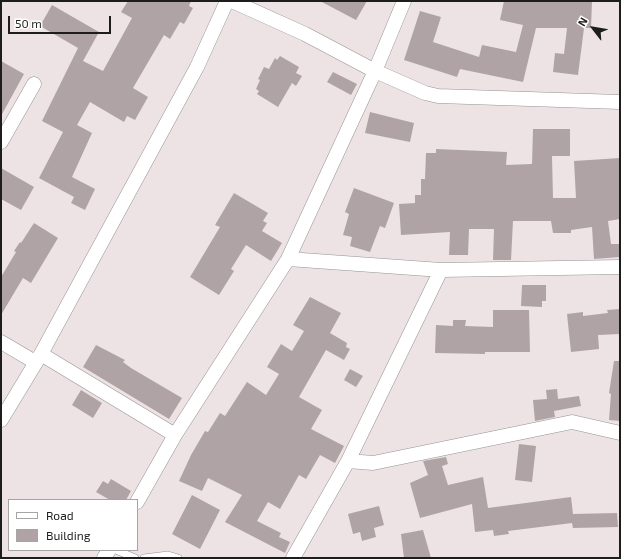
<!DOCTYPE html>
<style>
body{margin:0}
#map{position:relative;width:621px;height:559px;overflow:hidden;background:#ede3e4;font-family:"Exo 2",sans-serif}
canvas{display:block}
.frame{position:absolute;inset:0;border:2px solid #1d1d1d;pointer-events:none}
.legend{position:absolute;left:8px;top:499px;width:130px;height:52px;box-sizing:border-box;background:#fff;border:1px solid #a5a5a5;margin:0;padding:5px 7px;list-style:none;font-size:12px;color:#1d1d1d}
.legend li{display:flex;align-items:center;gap:8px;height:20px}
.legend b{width:20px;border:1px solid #a5a5a5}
.north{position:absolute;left:573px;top:8px;width:40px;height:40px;-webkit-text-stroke:3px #fff;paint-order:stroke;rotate:301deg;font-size:11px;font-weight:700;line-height:16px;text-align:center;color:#1d1d1d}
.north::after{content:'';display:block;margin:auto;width:14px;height:18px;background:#1d1d1d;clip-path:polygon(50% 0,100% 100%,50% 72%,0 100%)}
.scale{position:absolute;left:8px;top:16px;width:103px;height:18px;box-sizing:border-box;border:2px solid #1d1d1d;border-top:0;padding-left:5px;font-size:12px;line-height:14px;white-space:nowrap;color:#1d1d1d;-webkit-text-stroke:3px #fff;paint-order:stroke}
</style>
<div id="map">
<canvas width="621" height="559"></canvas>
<div class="frame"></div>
<ul class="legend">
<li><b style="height:5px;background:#fff"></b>Road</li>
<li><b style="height:11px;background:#afa3a6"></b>Building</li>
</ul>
<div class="north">N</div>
<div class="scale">50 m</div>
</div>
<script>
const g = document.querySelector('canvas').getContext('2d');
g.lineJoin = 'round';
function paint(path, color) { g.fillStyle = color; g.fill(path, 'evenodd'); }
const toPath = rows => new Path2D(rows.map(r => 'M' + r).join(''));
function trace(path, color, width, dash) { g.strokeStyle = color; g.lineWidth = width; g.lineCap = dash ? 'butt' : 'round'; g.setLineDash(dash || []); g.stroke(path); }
paint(toPath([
 [128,1,191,1,189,6,193,8,184,24,180,22,170,39,164,35,133,88,148,97,135,120,127,116,124,122,90,102,77,125,92,133,72,177,95,189,85,210,71,203,74,197,39,178,63,132,42,121,78,48,40,26,52,5,99,32,83,61,103,71,132,18,121,12],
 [320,1,367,1,356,20],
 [504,1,592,1,591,28,584,28,578,75,553,72,555,53,564,54,567,28,536,28,523,82,460,69,457,77,404,60,420,11,441,17,433,42,479,57,482,45,516,52,523,25,500,20],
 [280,56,299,67,296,73,302,76,296,86,292,83,278,107,257,94,259,91,256,89,260,80,258,79,264,67,269,69,275,58,277,60],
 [1,61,24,74,1,116],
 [333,72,357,84,351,95,327,82],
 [370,112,414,123,410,142,365,133],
 [533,129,570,129,570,156,552,156,553,198,576,198,574,161,620,158,620,219,608,221,611,244,620,244,620,257,594,259,592,227,571,230,571,233,553,233,551,221,513,221,511,260,493,260,494,229,469,229,468,255,449,255,450,232,401,235,399,204,415,203,415,195,421,195,421,179,425,179,426,153,436,153,436,149,507,152,506,165,532,164],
 [1,168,34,187,21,210,1,199],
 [354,188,394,203,385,228,380,226,370,252,350,246,352,237,343,235,349,214,345,212],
 [234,193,268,213,263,221,267,223,262,231,282,243,271,261,246,245,231,269,234,271,219,295,190,277,220,227,215,225],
 [34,223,58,238,31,283,23,278,1,315,1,277,16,252,14,251,20,242,21,243],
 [522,285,546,285,546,301,542,301,542,307,521,306],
 [310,297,341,313,330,333,347,343,346,347,350,349,344,360,326,350,299,397,322,410,311,429,344,446,335,463,320,455,306,479,299,475,280,509,268,502,257,521,281,533,279,537,290,542,285,553,225,522,242,495,208,478,202,491,179,481,191,455,205,431,208,432,220,413,225,416,247,382,266,395,279,374,267,367,281,344,292,351,304,331,293,325],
 [620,309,620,334,598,335,599,349,571,352,567,314,583,312,583,316,608,313,607,310],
 [493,310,529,310,530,352,485,352,485,354,435,353,436,325,453,326,453,320,466,320,465,326,493,327],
 [96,345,125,360,123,362,131,368,182,398,169,419,83,367],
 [614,361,620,361,620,421,609,420,611,394,609,393],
 [350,369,363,376,356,387,344,380],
 [557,389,558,399,579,396,581,406,554,411,555,417,535,421,533,400,547,399,546,390],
 [81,390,102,403,93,418,72,405],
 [519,444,536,446,532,482,515,480],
 [446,457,448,464,442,466,448,485,483,477,488,508,571,497,573,514,617,513,618,527,573,528,572,523,508,531,509,534,494,536,493,530,475,532,472,504,420,518,410,483,428,475,423,461],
 [111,479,131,491,126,500,110,500,96,492,103,481,108,484],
 [192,495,220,510,200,549,172,534],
 [379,506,384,525,374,528,376,537,362,541,360,532,353,534,348,514],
 [423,530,431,558,404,558,401,534]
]), '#afa3a6');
const service = toPath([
 [116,550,135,558],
 [144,558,168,555,178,558]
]);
const minor = toPath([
 [232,1,305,34,375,71,425,93,438,96,620,102],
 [1,142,34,84],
 [288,259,441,270,620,267],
 [1,342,35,362],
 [41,354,175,435],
 [1,420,41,354,197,67,227,1],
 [348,461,441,270],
 [137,502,175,435,288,259,375,71,404,1],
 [104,558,109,550],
 [293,558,348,461,373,463,572,422,620,433]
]);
trace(service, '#949494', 8);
trace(minor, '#949494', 15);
trace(service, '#fff', 7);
trace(minor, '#fff', 14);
</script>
